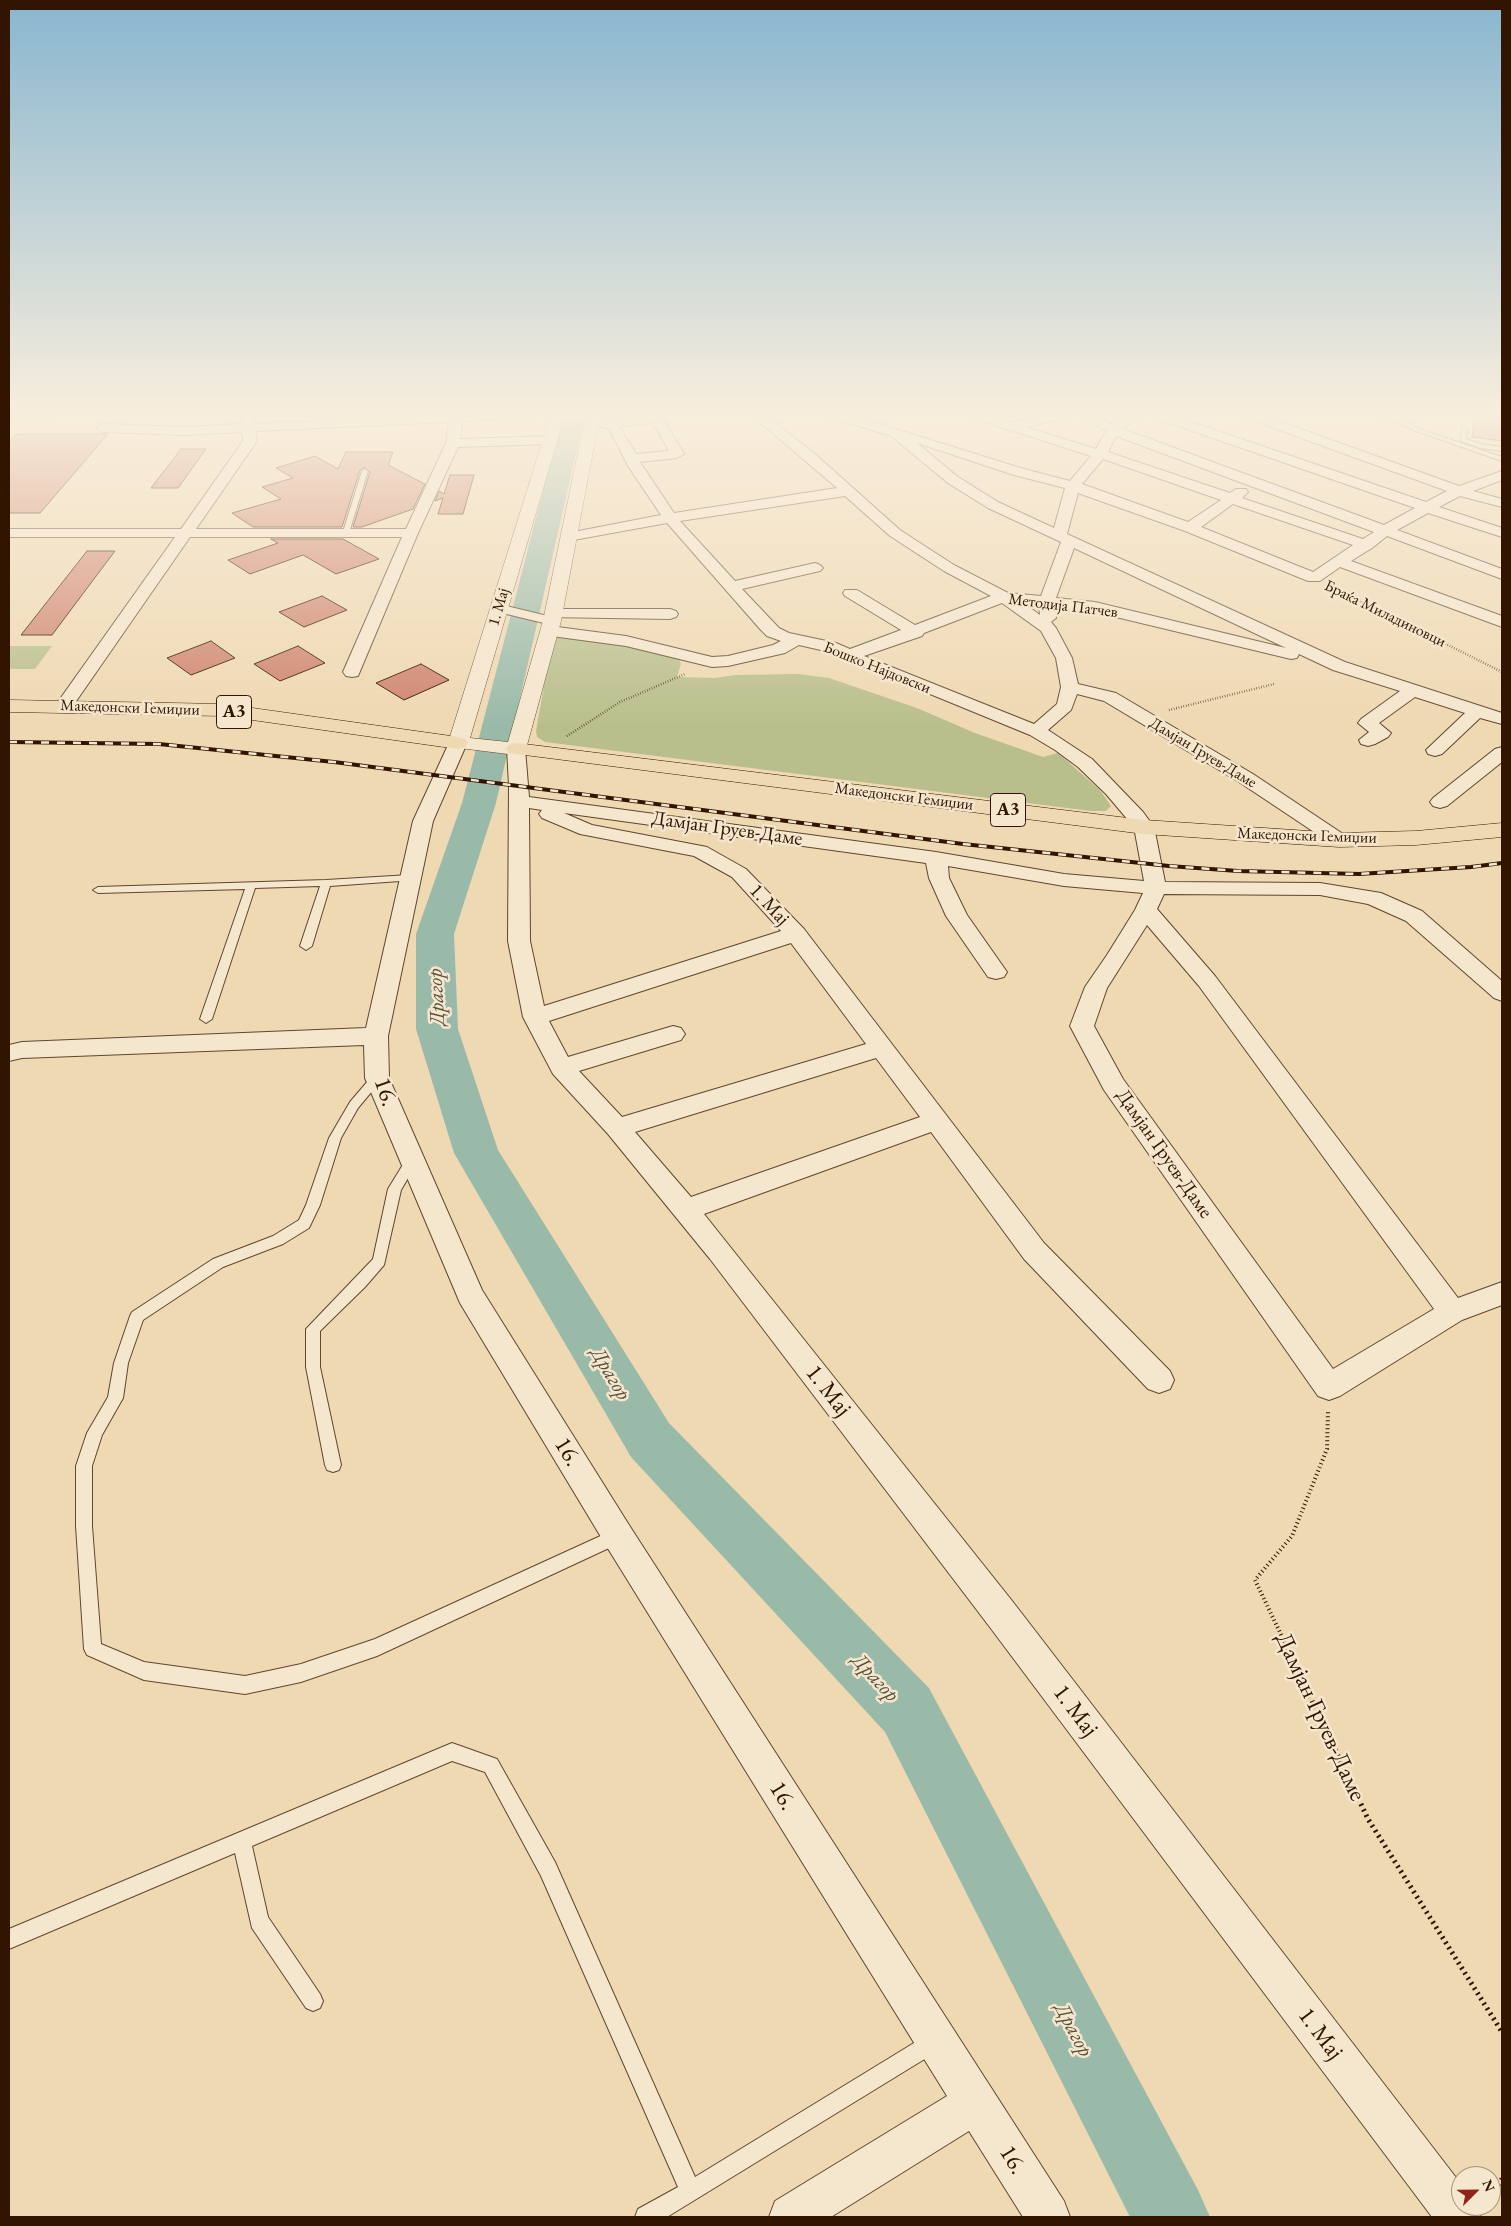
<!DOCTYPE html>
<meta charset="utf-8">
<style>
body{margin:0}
#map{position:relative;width:1511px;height:2226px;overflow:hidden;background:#efd9b3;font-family:"EB Garamond",serif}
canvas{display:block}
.frame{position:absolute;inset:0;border:10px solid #311500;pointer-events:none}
.north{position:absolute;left:1451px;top:2166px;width:50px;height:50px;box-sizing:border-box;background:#f5e6ce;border:1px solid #a7927c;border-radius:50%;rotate:67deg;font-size:14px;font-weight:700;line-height:20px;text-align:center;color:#311500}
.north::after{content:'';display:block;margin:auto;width:18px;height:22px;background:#8f2418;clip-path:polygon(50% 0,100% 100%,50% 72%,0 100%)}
</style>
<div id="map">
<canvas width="1511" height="2226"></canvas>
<div class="frame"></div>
<div class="north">N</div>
</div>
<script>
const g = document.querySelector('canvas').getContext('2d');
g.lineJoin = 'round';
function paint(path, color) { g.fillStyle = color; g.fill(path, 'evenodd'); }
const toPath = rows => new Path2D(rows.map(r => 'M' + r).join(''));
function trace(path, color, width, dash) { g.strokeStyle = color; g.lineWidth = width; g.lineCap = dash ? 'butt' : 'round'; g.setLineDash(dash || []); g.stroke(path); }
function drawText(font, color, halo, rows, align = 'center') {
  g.font = font + ' "EB Garamond",serif'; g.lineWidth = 5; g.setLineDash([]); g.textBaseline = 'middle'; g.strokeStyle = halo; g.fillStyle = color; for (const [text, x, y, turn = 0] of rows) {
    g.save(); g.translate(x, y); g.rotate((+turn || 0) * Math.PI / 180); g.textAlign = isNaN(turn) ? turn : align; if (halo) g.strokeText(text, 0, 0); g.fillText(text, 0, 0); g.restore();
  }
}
paint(toPath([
 [559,637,628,645,679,659,681,664,677,677,715,678,735,675,798,674,829,678,917,708,975,733,1043,757,1058,753,1100,790,1111,806,1106,811,1091,811,545,742,537,737,536,731,552,640],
 [9,646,52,646,35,669,9,669]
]), '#b9bf8c');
paint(toPath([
 [563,414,585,414,496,803,454,934,458,1029,498,1150,669,1423,929,1688,1198,2190,1210,2217,1130,2217,885,1732,631,1457,454,1153,416,1029,416,934,462,803,563,414]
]), '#9abaa9');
const building = toPath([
 [1475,414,1502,414,1502,441,1472,437,1475,414],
 [17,434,108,434,40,513,9,513,9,442,17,434],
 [181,449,206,449,178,488,151,488,181,449],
 [346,452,393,452,388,465,425,484,413,509,362,527,353,527,370,472,364,467,360,470,342,527,253,527,232,513,281,499,262,487,293,478,276,468,315,456,338,469,346,452],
 [450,475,474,475,463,514,438,514,443,498,435,501,439,491,444,494,450,475],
 [271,539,343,539,379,559,336,574,303,555,250,574,228,560,278,543,271,539],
 [87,551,115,551,52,635,21,635,87,551],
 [322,596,347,610,304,627,279,612,322,596],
 [211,641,235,658,191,675,167,658,211,641],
 [298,646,325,663,280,681,254,664,298,646],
 [421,664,449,680,404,700,376,683,421,664]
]);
paint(building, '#cf856f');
trace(building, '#311500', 1);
const service = toPath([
 [1368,414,1397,418,1420,429,1502,457,1502,461,1416,431,1393,421,1368,414],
 [1462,427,1467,428,1466,439,1481,444,1502,447,1502,451,1480,448,1461,441,1462,427],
 [365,469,368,471,349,533,342,535,362,471,365,469],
 [410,875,415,878,414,880,330,886,312,946,306,950,300,946,320,886,255,888,212,1019,206,1023,200,1019,245,889,98,893,93,890,98,887,326,880,410,875],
 [377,1074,383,1078,358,1108,341,1138,320,1205,309,1228,283,1244,223,1267,143,1320,128,1363,123,1398,102,1435,92,1466,92,1526,101,1644,144,1662,245,1676,301,1664,375,1639,618,1528,624,1531,626,1536,624,1541,377,1656,301,1682,245,1694,144,1680,87,1655,84,1649,76,1526,76,1466,87,1433,108,1397,114,1363,130,1316,132,1312,213,1259,273,1236,299,1220,306,1205,329,1138,350,1102,373,1075,377,1074],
 [412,1156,417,1158,418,1161,401,1190,384,1265,365,1287,320,1331,320,1367,341,1465,339,1470,333,1472,327,1470,325,1465,306,1367,306,1329,373,1259,388,1189,407,1158,412,1156],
 [452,1743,497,1759,555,1862,695,2177,927,2035,934,2032,941,2035,944,2042,941,2049,667,2217,635,2217,638,2209,678,2187,541,1876,485,1772,452,1761,252,1846,268,1917,320,1994,323,2001,320,2008,313,2011,306,2008,252,1928,235,1853,9,1949,9,1929,452,1743]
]);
const pedestrian = toPath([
 [498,604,556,618,558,621,552,625,494,611,492,608,494,605,498,604]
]);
const minor = toPath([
 [241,414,253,414,254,424,447,414,535,414,529,418,462,421,460,439,552,436,559,440,552,444,458,447,418,533,358,676,352,677,346,676,343,672,402,537,190,537,70,710,64,711,58,710,55,706,175,537,9,537,9,529,181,529,243,441,242,432,184,435,102,432,96,428,102,424,184,427,242,424,241,414],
 [449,422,446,443,406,529,196,529,257,441,255,431,449,422],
 [586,414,600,414,611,419,660,414,684,454,677,458,640,462,674,513,837,488,750,414,764,414,814,453,900,530,954,565,1008,593,1041,596,1061,542,988,508,948,483,891,436,830,417,828,414,847,414,1024,469,1070,481,1091,456,969,417,967,414,986,414,1012,422,1048,414,1072,414,1070,417,1026,427,1096,449,1106,431,1077,414,1093,414,1112,424,1127,414,1141,414,1123,429,1384,525,1415,508,1152,417,1150,414,1168,414,1426,502,1447,491,1243,417,1241,414,1259,414,1459,486,1502,471,1502,480,1473,491,1502,499,1502,507,1460,496,1439,507,1502,528,1502,537,1428,513,1397,530,1502,569,1502,579,1387,536,1372,548,1351,561,1502,616,1502,627,1340,567,1320,581,1308,581,1185,531,1078,493,1067,534,1345,662,1502,713,1502,724,1480,718,1442,754,1435,756,1428,754,1426,750,1465,713,1415,697,1379,723,1391,733,1388,737,1375,744,1368,746,1361,744,1359,740,1369,732,1358,723,1361,719,1400,691,1333,670,1299,654,1297,658,1291,659,1095,612,1055,607,1056,618,1051,622,1056,628,1072,658,1078,684,1116,693,1253,774,1346,836,1349,840,1346,844,1339,846,1332,844,1239,782,1104,701,1077,694,1071,710,1048,730,1092,759,1143,812,1154,827,1165,882,1320,883,1381,893,1422,911,1502,981,1502,1001,1494,998,1406,921,1368,904,1320,895,1164,894,1157,909,1215,976,1458,1298,1502,1282,1502,1305,1462,1320,1340,1396,1329,1400,1318,1396,1104,1090,1070,1026,1085,987,1107,955,1135,910,1143,893,1064,886,948,866,949,878,967,915,1007,972,1004,977,996,979,988,977,946,916,929,878,926,863,564,813,592,825,707,847,746,869,804,929,1044,1243,1170,1371,1174,1380,1170,1389,1159,1393,1148,1389,1024,1259,931,1132,704,1214,1013,1602,1461,2184,1461,2206,1477,2206,1481,2217,1432,2217,989,1626,710,1259,608,1134,553,1074,523,1017,508,941,509,785,507,749,509,745,516,743,523,745,525,749,529,797,936,852,1064,874,1144,881,1134,827,1106,794,1078,767,1055,750,1030,735,825,651,799,645,785,653,728,666,712,667,626,646,544,635,542,631,544,627,550,626,626,636,712,657,728,656,773,645,781,641,767,636,760,629,667,523,568,541,563,540,561,537,563,534,661,515,628,466,612,434,606,427,592,427,591,424,594,421,588,418,586,414],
 [653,423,669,451,636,454,619,426,653,423],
 [1116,436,1374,532,1363,539,1242,498,1248,492,1246,489,1236,489,1230,493,1108,452,1116,436],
 [917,443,1014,475,1065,488,1054,528,998,502,958,477,917,443],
 [1103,459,1221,500,1188,522,1082,484,1103,459],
 [845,496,890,536,944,571,991,596,915,625,857,590,845,590,843,593,845,596,901,630,850,649,836,643,789,633,779,628,742,589,820,571,823,568,820,565,815,563,735,581,680,521,845,496],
 [1233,504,1353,545,1313,572,1201,527,1233,504],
 [1074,548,1286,648,1095,602,1056,598,1074,548],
 [1002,603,1041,631,1056,658,1061,687,1057,704,1034,724,864,656,922,636,924,633,1002,603],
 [1025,604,1039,606,1040,615,1025,604],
 [529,808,542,810,539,814,542,818,580,834,694,856,732,877,781,931,544,1006,530,941,529,808],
 [1147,925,1199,986,1434,1309,1333,1369,1123,1079,1094,1026,1107,988,1147,925],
 [791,943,866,1044,622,1117,579,1071,681,1040,685,1034,681,1028,673,1026,568,1057,549,1021,791,943],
 [876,1058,920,1117,691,1197,635,1132,876,1058],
 [553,609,670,609,676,611,678,614,676,617,670,619,547,617,545,614,547,611,553,609],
 [458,737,465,739,467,743,433,821,388,1036,389,1078,482,1290,629,1525,1064,2201,1070,2217,1023,2217,969,2131,831,2217,769,2217,775,2201,947,2096,607,1547,460,1303,365,1078,364,1045,22,1058,9,1061,9,1045,22,1042,366,1028,413,821,449,743,451,739,458,737],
 [1502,747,1502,762,1447,806,1440,808,1433,806,1430,802,1433,798,1495,749,1502,747]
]);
const tertiary = toPath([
 [31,414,58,414,56,417,9,427,9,419,31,414],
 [551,414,565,414,470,738,508,742,543,621,586,414,600,414,561,621,526,749,523,753,516,755,451,747,448,743,551,414]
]);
const primary = toPath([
 [9,700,224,704,458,737,465,739,468,743,465,747,458,749,224,716,9,712,9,700],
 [516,743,1144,820,1339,833,1416,831,1502,823,1502,837,1416,845,1339,847,1144,834,509,753,506,749,509,745,516,743]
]);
trace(service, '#60462d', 2);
trace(pedestrian, '#60462d', 2);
trace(minor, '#60462d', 2);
trace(tertiary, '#60462d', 1);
trace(primary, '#311500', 1);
trace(toPath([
 [1333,588,1399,621]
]), '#311500', 2, [0.5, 1]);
trace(toPath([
 [1396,619,1502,672],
 [1169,710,1274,684],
 [567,736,620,702,685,674]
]), '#311500', 2.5, [0.5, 2]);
trace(toPath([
 [1295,1664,1255,1580,1292,1536,1327,1449,1328,1412]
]), '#311500', 4, [1, 3]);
trace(toPath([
 [1294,1663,1368,1819,1502,2032],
 [1491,2195,1502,2179]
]), '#311500', 5, [2, 4]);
paint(service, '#f5e6ce');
paint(pedestrian, '#f5e6ce');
paint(minor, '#f5e6ce');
paint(tertiary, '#f5e6ce');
paint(primary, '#efd9b3');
const rail = toPath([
 [9,742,159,744,334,762,963,844,1169,866,1238,871,1359,874,1471,867,1502,863]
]);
trace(rail, '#311500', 4);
trace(rail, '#f5e6ce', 2.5, [8]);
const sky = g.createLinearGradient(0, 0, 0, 726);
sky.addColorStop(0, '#89b6cf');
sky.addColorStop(0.57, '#f8eedd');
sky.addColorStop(1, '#f8eedd00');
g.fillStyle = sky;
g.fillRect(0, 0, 1511, 726);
drawText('16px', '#311500', '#f5e6ce', [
 ["Методија Патчев",1063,606,7],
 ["1. Мај",499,607,-74],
 ["Браќа Миладиновци",1385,614,26],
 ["Бошко Најдовски",877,668,22],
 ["Македонски Гемиџии",130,708,2],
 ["Дамјан Груев-Даме",1203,753,31],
 ["Македонски Гемиџии",904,797,7],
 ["Македонски Гемиџии",1307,836,2]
]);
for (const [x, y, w] of [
 [234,712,35],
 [1008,810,35]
]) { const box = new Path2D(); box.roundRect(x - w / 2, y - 16.5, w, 33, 4); g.fillStyle = '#f5e6ce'; g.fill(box); trace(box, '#311500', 1); }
drawText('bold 19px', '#311500', null, [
 ["A3",234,712],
 ["A3",1008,810]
]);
drawText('20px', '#311500', '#f5e6ce', [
 ["Дамјан Груев-Даме",727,829,8],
 ["1. Мај",769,905,47],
 ["Дамјан Груев-Даме",1164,1154,55]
]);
drawText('italic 21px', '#564f3b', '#f5e6ce', [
 ["Драгор",437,997,-93],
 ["Драгор",610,1374,59],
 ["Драгор",875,1678,47],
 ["Драгор",1073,2030,62]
]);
drawText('24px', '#311500', '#f5e6ce', [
 ["16.",385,1092,71],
 ["1. Мај",828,1391,52],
 ["16.",567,1452,58],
 ["1. Мај",1075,1711,53],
 ["Дамјан Груев-Даме",1320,1717,65],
 ["16.",782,1796,58],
 ["1. Мај",1320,2034,53],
 ["16.",1012,2160,58]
]);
</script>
